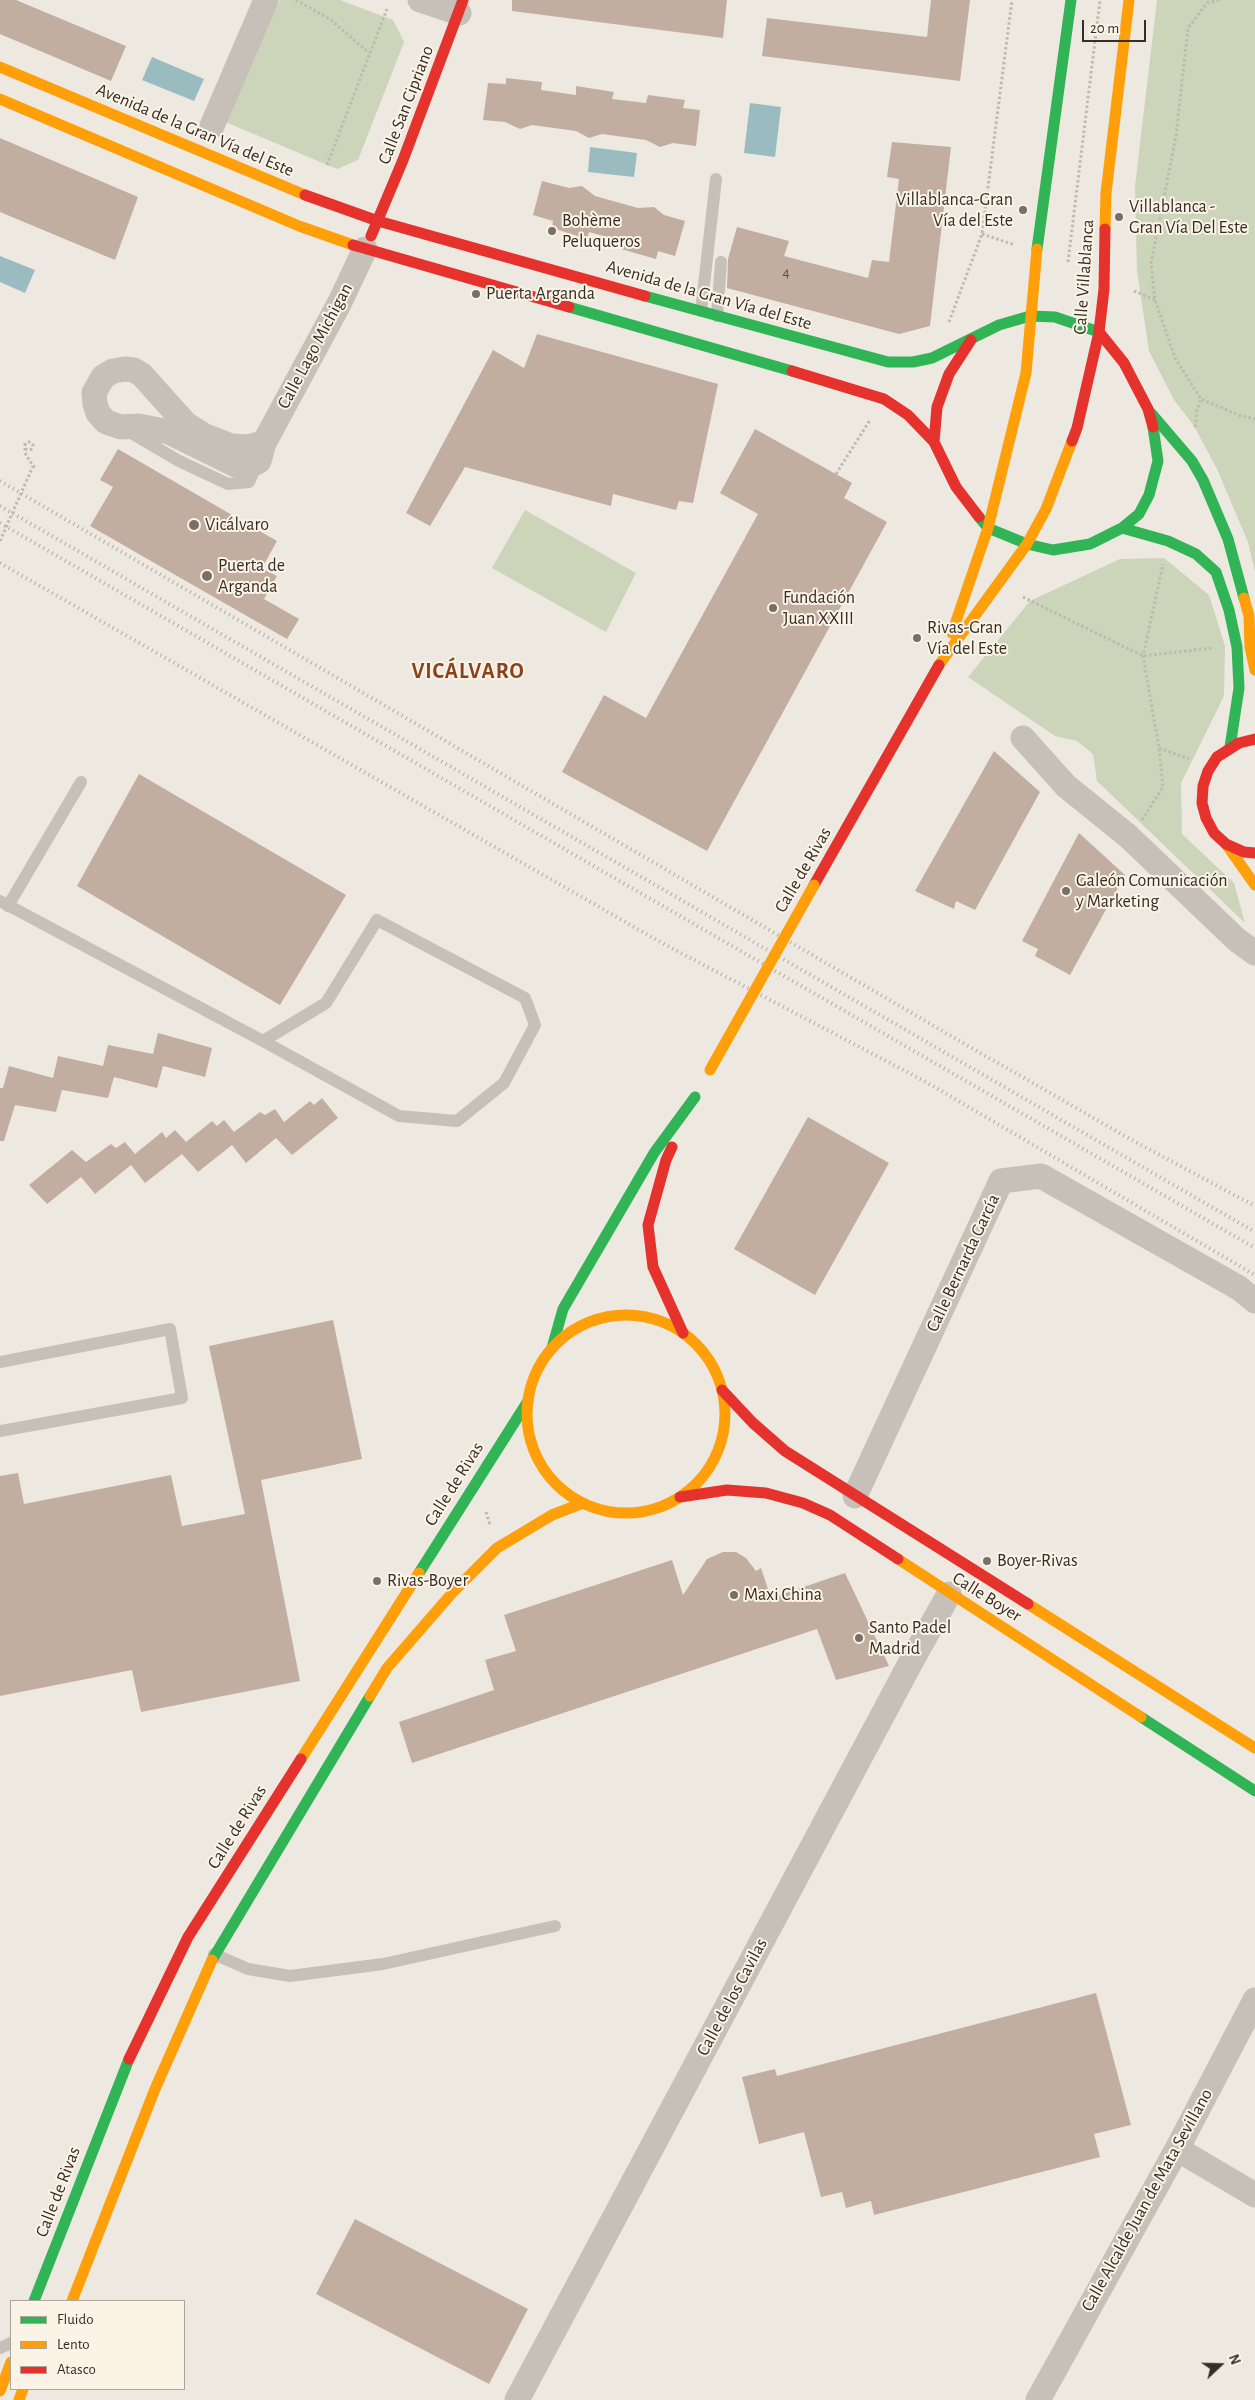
<!DOCTYPE html>
<meta charset="utf-8">
<style>
body{margin:0}
#map{position:relative;width:1255px;height:2400px;overflow:hidden;background:#ede9e0;font-family:"Alegreya Sans",sans-serif}
canvas{display:block}
.legend{position:absolute;left:10px;top:2300px;width:175px;height:90px;box-sizing:border-box;background:#faf3e6;border:1px solid #aca49a;margin:0;padding:6px 9px;list-style:none;font-size:15px;color:#372d27}
.legend li{display:flex;align-items:center;gap:10px;height:25px}
.legend b{width:25px;border:1px solid #aca49a}
.north{position:absolute;left:1195px;top:2340px;width:50px;height:50px;-webkit-text-stroke:4px #faf3e6;paint-order:stroke;rotate:69deg;font-size:14px;font-weight:700;line-height:20px;text-align:center;color:#372d27}
.north::after{content:'';display:block;margin:auto;width:18px;height:22px;background:#372d27;clip-path:polygon(50% 0,100% 100%,50% 72%,0 100%)}
.scale{position:absolute;left:1082px;top:20px;width:64px;height:22px;box-sizing:border-box;border:2px solid #372d27;border-top:0;padding-left:6px;font-size:15px;line-height:18px;white-space:nowrap;color:#372d27;-webkit-text-stroke:4px #faf3e6;paint-order:stroke}
</style>
<div id="map">
<canvas width="1255" height="2400"></canvas>
<ul class="legend">
<li><b style="height:6px;background:#30b455"></b>Fluido</li>
<li><b style="height:6px;background:#ff9f0a"></b>Lento</li>
<li><b style="height:6px;background:#e5322d"></b>Atasco</li>
</ul>
<div class="north">N</div>
<div class="scale">20 m</div>
</div>
<script>
const g = document.querySelector('canvas').getContext('2d');
g.lineJoin = 'round';
function paint(path, color) { g.fillStyle = color; g.fill(path, 'evenodd'); }
const toPath = rows => new Path2D(rows.map(r => 'M' + r).join(''));
function trace(path, color, width, dash) { g.strokeStyle = color; g.lineWidth = width; g.lineCap = dash ? 'butt' : 'round'; g.setLineDash(dash || []); g.stroke(path); }
function drawText(font, color, halo, rows, align = 'center') {
  g.font = font + ' "Alegreya Sans",sans-serif'; g.lineWidth = 4; g.setLineDash([]); g.textBaseline = 'middle'; g.strokeStyle = halo; g.fillStyle = color; for (const [text, x, y, turn = 0] of rows) {
    g.save(); g.translate(x, y); g.rotate((+turn || 0) * Math.PI / 180); g.textAlign = isNaN(turn) ? turn : align; if (halo) g.strokeText(text, 0, 0); g.fillText(text, 0, 0); g.restore();
  }
}
paint(toPath([
 [280,0,340,0,393,20,404,42,358,160,337,169,223,121],
 [1157,0,1255,0,1255,572,1248,542,1217,469,1194,426,1174,400,1149,351,1137,271,1135,186],
 [525,510,636,573,606,632,492,568],
 [1164,558,1209,595,1225,646,1224,696,1181,783,1182,834,1234,883,1245,923,1097,781,1093,754,1077,741,1055,736,968,677,1030,601,1120,559]
]), '#ccd4b9');
paint(toPath([
 [152,57,204,79,194,101,142,80],
 [750,103,781,107,775,157,744,153],
 [590,147,637,153,634,177,588,172],
 [0,256,35,270,25,293,0,282]
]), '#9abcc0');
paint(toPath([
 [0,0,16,0,126,46,111,81,0,34],
 [512,0,727,0,723,38,512,11],
 [931,0,970,0,960,81,762,56,767,18,927,37],
 [506,78,542,82,541,90,576,95,576,86,614,92,612,99,646,103,648,95,685,100,683,108,700,110,696,146,673,143,660,147,646,140,602,134,589,138,576,131,532,125,520,129,505,122,483,120,488,83,506,84],
 [0,138,138,197,115,260,0,212],
 [892,142,951,147,930,326,899,334,727,288,728,259,737,227,789,241,784,256,868,278,872,260,889,262,899,179,887,177],
 [542,181,569,188,582,186,595,196,638,208,654,207,664,215,685,221,675,256,658,251,656,259,621,249,622,241,589,232,587,239,552,228,553,221,533,215],
 [537,334,718,384,693,503,679,501,676,510,613,494,611,506,465,467,430,526,406,513,493,350,524,368],
 [755,429,852,483,844,498,887,522,707,851,562,772,604,695,646,718,758,514,720,493],
 [118,449,277,541,262,568,277,576,264,599,299,619,287,639,90,526,113,487,100,480],
 [994,751,1040,792,975,910,956,901,954,909,915,891],
 [139,774,346,895,280,1005,77,886],
 [1079,833,1125,875,1070,975,1035,956,1038,949,1022,941],
 [158,1033,212,1048,205,1077,163,1066,157,1088,114,1077,108,1098,62,1090,56,1112,15,1105,4,1141,0,1141,0,1088,3,1088,9,1066,53,1078,58,1056,103,1066,108,1045,153,1054],
 [322,1098,338,1118,292,1155,276,1138,246,1163,232,1145,198,1172,182,1154,145,1183,131,1165,95,1194,81,1177,47,1204,29,1185,72,1150,86,1162,111,1144,116,1148,125,1142,135,1154,162,1132,166,1138,175,1130,186,1142,212,1121,217,1126,224,1120,234,1132,260,1112,265,1115,275,1109,284,1122,310,1101,314,1105],
 [808,1117,889,1163,815,1295,734,1249],
 [333,1320,362,1459,261,1480,300,1681,141,1712,132,1670,0,1696,0,1476,18,1473,24,1504,171,1475,182,1526,245,1514,209,1346],
 [723,1552,736,1552,746,1558,756,1571,761,1568,771,1598,845,1573,889,1666,836,1680,817,1629,412,1763,399,1722,494,1690,485,1660,516,1651,504,1615,672,1560,683,1595,707,1559],
 [1096,1993,1131,2125,1094,2134,1100,2157,874,2215,871,2201,846,2208,842,2192,821,2197,804,2132,759,2144,742,2077,775,2069,777,2076],
 [355,2219,528,2309,489,2384,316,2294]
]), '#c2aea0');
trace(toPath([
 [296,0,331,20,369,53],
 [1219,0,1207,3,1188,28,1176,136,1151,263,1155,300,1175,358,1201,399,1241,416,1255,419],
 [327,165,387,9],
 [982,234,1015,245],
 [1068,262,1100,0],
 [1134,291,1155,300],
 [949,322,982,234,1012,0],
 [1195,427,1197,410,1201,399],
 '25 446a4 4 0 1 1 8 0a4 4 0 1 1-8 0Z',
 [25,443,25,453,33,466,37,468],
 [836,474,870,420],
 [1023,597,1143,656,1212,648],
 [1159,748,1189,759],
 [1142,820,1163,787,1159,748,1143,656,1163,564],
 [486,1512,490,1525]
]), '#bfb9b1', 3, [2.5, 2.5]);
trace(toPath([
 [701,311,716,179],
 [717,316,721,262],
 [128,431,179,461,228,484,249,482,258,463],
 [0,901,263,1041],
 [8,906,81,782],
 [377,920,525,998,535,1025,504,1083,457,1121,399,1116,263,1041,326,1003,377,920],
 [0,1362,170,1329,182,1398,0,1431],
 [214,1954,248,1969,290,1976,383,1964,555,1926],
 [0,2348,11,2343]
]), '#c6c0b9', 12);
trace(toPath([
 [420,0,459,13],
 [212,126,266,0],
 [264,443,248,447,231,446,205,436,186,424,142,375,134,370,125,369,113,371,103,377,94,393,95,404,98,413,106,422,121,427,139,426,169,432,236,465,251,465,259,461,264,443,340,302,365,249],
 [1023,738,1066,786,1128,836,1237,940,1255,953],
 [855,1496,1001,1181,1041,1176,1239,1288,1255,1301],
 [1177,2149,1255,2195],
 [517,2400,912,1660,949,1594],
 [1038,2400,1177,2149,1255,2000]
]), '#c6c0b9', 25);
trace(toPath([
 [1037,249,1071,0],
 [645,296,888,362,913,362,932,358,999,325,1030,316,1055,317,1099,332],
 [569,307,792,371],
 [1151,413,1192,461,1203,480,1228,539,1244,598],
 [979,517,988,528,1027,544,1053,550,1090,544,1122,528,1139,514,1149,495,1158,461,1153,427],
 [1122,528,1168,541,1196,554,1216,572,1229,610,1237,647,1239,688,1230,747],
 [552,1348,563,1309,654,1153,695,1097],
 [419,1573,528,1401],
 [1141,1717,1255,1791],
 [212,1960,370,1696],
 [34,2301,129,2059]
]), '#30b455', 11);
trace(toPath([
 [0,67,305,195],
 [0,99,299,226,353,245],
 [1105,229,1106,193,1129,0],
 [1244,598,1249,616,1250,647,1255,670],
 [952,633,988,528,1026,373,1037,249],
 [939,665,1027,544,1046,509,1072,441],
 [1226,844,1255,885],
 '527 1414a99 99 0 1 1 198 0a99 99 0 1 1-198 0Z',
 [898,1559,1141,1717],
 [1028,1604,1255,1748],
 [370,1696,387,1668,453,1592,497,1548,552,1515,583,1503],
 [301,1759,419,1573],
 [72,2301,155,2089,212,1960],
 [0,2391,11,2362],
 [19,2400,23,2389]
]), '#ff9f0a', 11);
trace(toPath([
 [305,195,378,221,645,296],
 [371,236,403,160,463,0],
 [353,245,569,307],
 [1099,332,1124,363,1148,409,1153,427],
 [792,371,884,399,908,415,934,442,956,487,979,517],
 [1072,441,1077,428,1099,332,1104,289,1105,229],
 [934,442,937,407,949,374,971,340],
 [1255,739,1239,743,1217,757,1208,771,1203,786,1202,803,1206,818,1214,833,1226,844,1244,852,1255,853],
 [814,885,939,665],
 [672,1147,666,1160,648,1225,653,1267,683,1333],
 [722,1390,753,1423,785,1451,1028,1604],
 [680,1497,727,1490,766,1493,803,1503,830,1515,898,1559],
 [129,2059,188,1937,301,1759]
]), '#e5322d', 11);
trace(toPath([
 [0,481,951,1036,1130,1139,1255,1206],
 [0,506,1255,1232],
 [0,523,1255,1248],
 [0,563,662,943,926,1082,1255,1275]
]), '#aea9a3', 4, [1, 4]);
trace(toPath([
 [0,541,33,466]
]), '#bfb9b1', 3, [2.5, 2.5]);
trace(toPath([
 [710,1070,814,885]
]), '#ff9f0a', 11);
for (const [x, y, r, color] of [
 [1023,210,5,"#776f68"],
 [1119,217,5,"#776f68"],
 [552,231,5,"#776f68"],
 [476,294,5,"#776f68"],
 [194,525,6,"#776f68"],
 [207,576,6,"#776f68"],
 [773,608,5,"#776f68"],
 [917,638,5,"#776f68"],
 [1066,891,5,"#776f68"],
 [987,1561,5,"#776f68"],
 [377,1581,5,"#776f68"],
 [734,1595,5,"#776f68"],
 [859,1638,5,"#776f68"]
]) { const dot = new Path2D(); dot.arc(x, y, r, 0, 2 * Math.PI); g.fillStyle = color; g.fill(dot); trace(dot, '#faf3e6', 2); }
drawText('15px', '#5a4d45', null, [
 ["4",786,272]
]);
drawText('18px', '#372d27', '#faf3e6', [
 ["Calle San Cipriano",406,105,-69],
 ["Avenida de la Gran Vía del Este",195,130,23],
 ["Calle Villablanca",1084,277,-86],
 ["Avenida de la Gran Vía del Este",709,295,16],
 ["Calle Lago Michigan",315,346,-62],
 ["Calle de Rivas",803,870,-60],
 ["Calle Bernarda García",963,1263,-65],
 ["Calle de Rivas",454,1484,-58],
 ["Calle Boyer",987,1597,32],
 ["Calle de Rivas",237,1827,-58],
 ["Calle de los Cavilas",732,1997,-62],
 ["Calle de Rivas",58,2192,-69],
 ["Calle Alcalde Juan de Mata Sevillano",1147,2200,-61]
]);
drawText('18px', '#372d27', '#faf3e6', [
 ["Villablanca-Gran",1013,200,"right"],
 ["Vía del Este",1013,221,"right"],
 ["Villablanca -",1129,207],
 ["Gran Vía Del Este",1129,228],
 ["Bohème",562,221],
 ["Peluqueros",562,242],
 ["Puerta Arganda",486,294],
 ["Vicálvaro",205,525],
 ["Puerta de",218,566],
 ["Arganda",218,587],
 ["Fundación",783,598],
 ["Juan XXIII",783,619],
 ["Rivas-Gran",927,628],
 ["Vía del Este",927,649],
 ["Galeón Comunicación",1076,881],
 ["y Marketing",1076,902],
 ["Boyer-Rivas",997,1561],
 ["Rivas-Boyer",387,1581],
 ["Maxi China",744,1595],
 ["Santo Padel",869,1628],
 ["Madrid",869,1649]
], 'left');
g.letterSpacing = '1px';
drawText('bold 22px', '#8b411b', '#faf3e6', [
 ["VICÁLVARO",468,671]
]);
g.letterSpacing = '0px';
</script>
